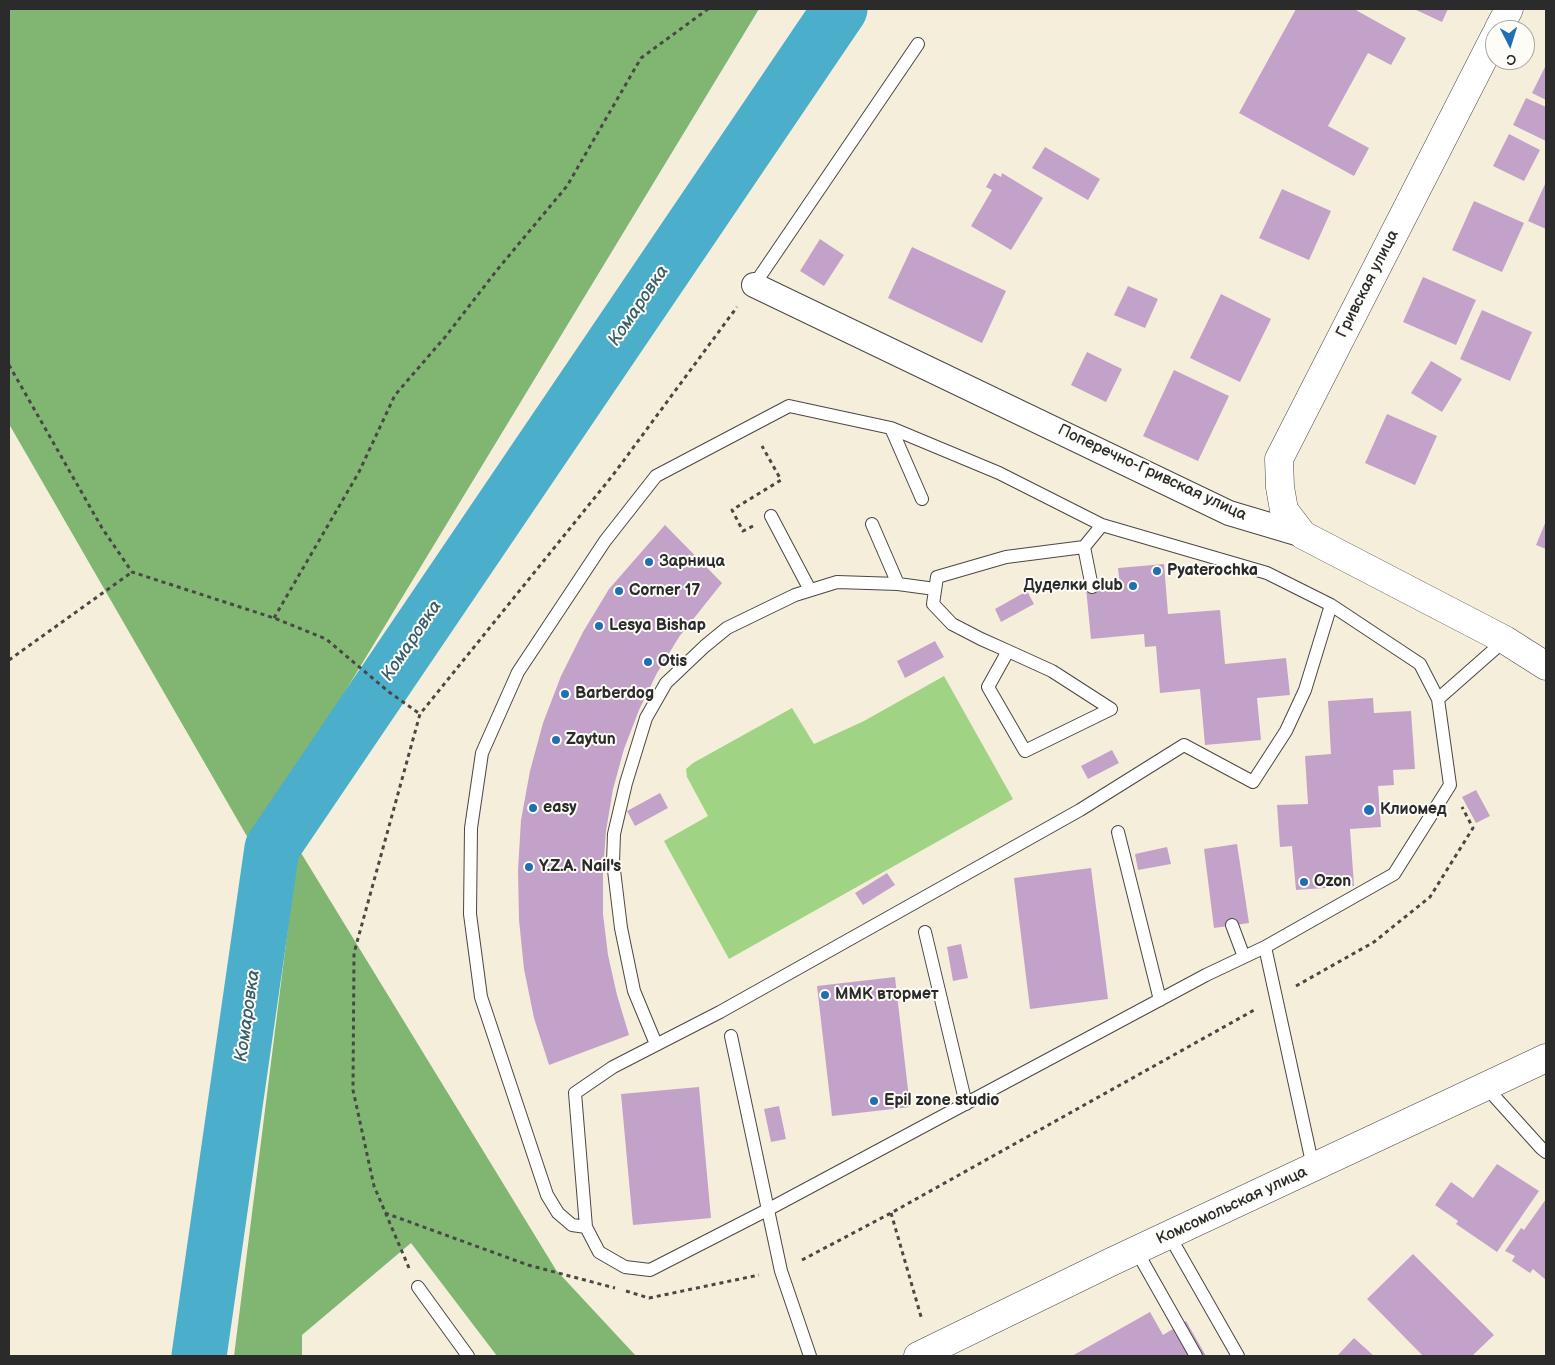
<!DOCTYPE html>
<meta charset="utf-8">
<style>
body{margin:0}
#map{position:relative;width:1555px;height:1365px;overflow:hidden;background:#f5eedb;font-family:"Balsamiq Sans",sans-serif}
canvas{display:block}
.frame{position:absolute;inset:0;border:10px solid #2b2b2b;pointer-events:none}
.north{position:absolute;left:1485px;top:20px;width:50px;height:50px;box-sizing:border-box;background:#fdfcf7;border:1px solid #a9a8a5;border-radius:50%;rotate:175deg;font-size:14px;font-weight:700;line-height:20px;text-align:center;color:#2b2b2b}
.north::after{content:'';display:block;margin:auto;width:18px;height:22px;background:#1f6fb2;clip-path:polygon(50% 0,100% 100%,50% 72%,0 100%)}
</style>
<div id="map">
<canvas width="1555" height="1365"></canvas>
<div class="frame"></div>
<div class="north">С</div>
</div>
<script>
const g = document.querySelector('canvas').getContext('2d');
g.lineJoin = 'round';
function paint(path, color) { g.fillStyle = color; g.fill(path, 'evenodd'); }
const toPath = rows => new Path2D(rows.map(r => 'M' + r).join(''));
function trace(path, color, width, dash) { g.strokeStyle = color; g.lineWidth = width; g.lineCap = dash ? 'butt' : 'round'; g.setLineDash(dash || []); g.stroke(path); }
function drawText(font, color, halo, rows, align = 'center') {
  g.font = font + ' "Balsamiq Sans",sans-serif'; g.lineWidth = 4; g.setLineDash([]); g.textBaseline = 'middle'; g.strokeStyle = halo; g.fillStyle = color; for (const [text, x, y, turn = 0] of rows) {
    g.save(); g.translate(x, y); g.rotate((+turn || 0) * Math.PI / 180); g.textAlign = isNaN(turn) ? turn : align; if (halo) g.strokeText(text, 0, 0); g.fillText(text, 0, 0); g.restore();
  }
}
paint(toPath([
 [944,676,1013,799,729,959,664,841,708,816,687,777,686,769,693,763,792,708,814,744,864,721]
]), '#a0d484');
paint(toPath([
 [9,9,759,9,252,845,9,424],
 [298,848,556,1270,636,1356,497,1356,411,1243,302,1335,302,1356,234,1356]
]), '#80b672');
trace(toPath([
 [199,1356,272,848,840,9]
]), '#4baeca', 55);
paint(toPath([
 [1296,9,1354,9,1406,38,1391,65,1368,53,1328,126,1369,148,1354,176,1239,113],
 [1414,9,1448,9,1442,22],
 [1546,65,1546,100,1532,93],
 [1526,98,1546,107,1546,141,1513,125],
 [1509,134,1540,150,1524,181,1493,166],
 [1045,147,1100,179,1088,200,1032,168],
 [994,173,1001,177,1002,173,1043,198,1011,250,971,226,992,190,986,187],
 [1546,182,1546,229,1528,221],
 [1282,189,1331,211,1309,260,1259,238],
 [1474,201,1524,223,1502,272,1452,250],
 [820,239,844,255,824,286,800,271],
 [912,247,1006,291,982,343,888,298],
 [1423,277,1476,300,1456,345,1403,322],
 [1128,286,1158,299,1145,328,1114,315],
 [1221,294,1271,319,1240,382,1190,358],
 [1482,310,1532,332,1510,381,1460,359],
 [1087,352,1122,369,1106,402,1071,385],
 [1431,361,1462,379,1442,412,1411,393],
 [1174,370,1229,396,1198,461,1143,436],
 [1387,414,1437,436,1415,485,1365,463],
 [1546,521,1546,549,1536,545],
 [665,525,722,583,679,637,657,673,639,710,624,749,613,789,606,831,603,872,603,914,608,955,617,995,629,1035,549,1065,534,1018,524,969,519,920,518,870,521,820,530,771,543,723,561,676,583,632,609,589],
 [1164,564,1168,614,1220,610,1225,664,1286,658,1290,695,1257,698,1261,740,1205,745,1200,689,1160,693,1156,646,1145,647,1144,634,1091,639,1086,588,1120,585,1118,568],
 [1027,591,1034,604,1001,622,995,609],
 [935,641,944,657,905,678,897,661],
 [1373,698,1374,713,1411,711,1415,769,1393,770,1394,785,1378,786,1381,827,1350,829,1354,886,1296,890,1292,846,1280,847,1277,805,1308,804,1305,756,1331,754,1328,701],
 [1112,750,1119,763,1088,779,1081,766],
 [1476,790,1490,816,1476,823,1462,797],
 [660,793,668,808,635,826,627,811],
 [1237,844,1249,923,1214,928,1204,849],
 [1167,847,1171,864,1138,870,1135,854],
 [1091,868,1108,999,1030,1009,1014,878],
 [887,873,895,885,863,905,855,893],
 [961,944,968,978,953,981,947,947],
 [895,977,910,1107,832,1116,817,986],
 [699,1087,711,1218,633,1225,621,1094],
 [779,1106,786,1139,771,1142,764,1109],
 [1497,1164,1539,1191,1497,1252,1456,1224,1458,1221,1435,1205,1451,1182,1473,1198],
 [1546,1199,1546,1280,1533,1269,1530,1273,1512,1261,1515,1256,1505,1251,1521,1228,1524,1230],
 [1413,1254,1494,1335,1472,1356,1423,1356,1367,1299],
 [1150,1312,1163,1335,1186,1321,1206,1356,1072,1356],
 [1354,1338,1374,1356,1337,1356]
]), '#c3a2c9');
const lane = toPath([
 [754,285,918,44],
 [891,428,922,499],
 [771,516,810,590],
 [872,524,898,584,935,589],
 [1084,547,1092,587],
 [1008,651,988,687,1025,751,1111,709,1052,671,1008,651,981,639,952,624,933,604,937,577,1006,557,1084,547,1102,525],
 [1438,699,1420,664,1331,605,1305,690,1286,731,1253,782,1184,745,1080,810,720,1012,613,1067,575,1093,586,1227,599,1252,625,1267,650,1270,769,1209,1206,975,1265,947,1394,874,1450,785,1438,699,1505,640],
 [1118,832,1160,1000],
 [1232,925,1244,957],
 [925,932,966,1104],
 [1265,947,1313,1167],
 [731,1036,781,1271,810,1356],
 [656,1044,634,991,621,928,613,862,614,834,626,783,646,718,666,683,705,646,727,628,795,595,837,582,898,584],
 [1485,1086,1541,1148,1546,1152],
 [586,1227,572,1225,558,1213,547,1195,481,997,470,914,471,828,482,753,518,672,605,541,656,476,789,406,891,428,999,473,1102,525,1267,573,1331,605],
 [1169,1235,1238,1356],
 [1136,1250,1196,1356],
 [418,1287,468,1356]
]);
const street = toPath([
 [754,285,1229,513,1303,535]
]);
const secondary = toPath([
 [1498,30,1509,9],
 [1495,36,1279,459,1280,487,1284,510,1303,535,1505,640,1546,666],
 [918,1356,1111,1262,1546,1058]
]);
trace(lane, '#494845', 14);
trace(street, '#494845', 26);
trace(secondary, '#494845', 29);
trace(toPath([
 [9,365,102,528,132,572,274,618,326,639,389,692,420,714],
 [753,526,743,531,732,510,781,480,762,446],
 [274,618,359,472,395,395,446,336,497,270,567,186,641,58,708,9],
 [9,660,132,572],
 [1296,986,1374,942,1430,897,1473,828,1462,807],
 [385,1213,528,1265,615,1288],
 [891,1213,922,1320],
 [802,1260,891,1213,1256,1009],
 [409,1268,374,1186,353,1090,354,953,420,714,613,475,737,307],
 [626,1291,649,1298,759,1275]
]), '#494845', 3, [4, 4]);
trace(lane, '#fff', 12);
trace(street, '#fff', 24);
trace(secondary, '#fff', 28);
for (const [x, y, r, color] of [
 [649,562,5,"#1f6fb2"],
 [1157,571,5,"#1f6fb2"],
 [1133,586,5,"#1f6fb2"],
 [619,591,5,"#1f6fb2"],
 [599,626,5,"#1f6fb2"],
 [648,662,5,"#1f6fb2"],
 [565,694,5,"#1f6fb2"],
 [556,740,5,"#1f6fb2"],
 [533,808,5,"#1f6fb2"],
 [1369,810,6,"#1f6fb2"],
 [529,867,5,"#1f6fb2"],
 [1304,882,5,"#1f6fb2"],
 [825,995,5,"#1f6fb2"],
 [874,1101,5,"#1f6fb2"]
]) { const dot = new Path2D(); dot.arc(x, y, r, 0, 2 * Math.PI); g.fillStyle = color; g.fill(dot); trace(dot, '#fdfcf7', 2); }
drawText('16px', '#2b2b2b', '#fdfcf7', [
 ["Гривская улица",1368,284,-63],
 ["Поперечно-Гривская улица",1152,473,25],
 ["Комсомольская улица",1232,1206,-25]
]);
drawText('bold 16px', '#2b2b2b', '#fdfcf7', [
 ["Зарница",659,562],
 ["Pyaterochka",1167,571],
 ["Дуделки club",1123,586,"right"],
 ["Corner 17",629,591],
 ["Lesya Bishap",609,626],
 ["Otis",658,662],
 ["Barberdog",575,694],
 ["Zaytun",566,740],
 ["easy",543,808],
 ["Клиомед",1380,810],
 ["Y.Z.A. Nail's",539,867],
 ["Ozon",1314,882],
 ["ММК втормет",835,995],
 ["Epil zone studio",884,1101]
], 'left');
drawText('italic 18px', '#385f6b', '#fdfcf7', [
 ["Комаровка",639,306,-56],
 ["Комаровка",412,641,-56],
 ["Комаровка",248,1016,-82]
]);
</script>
